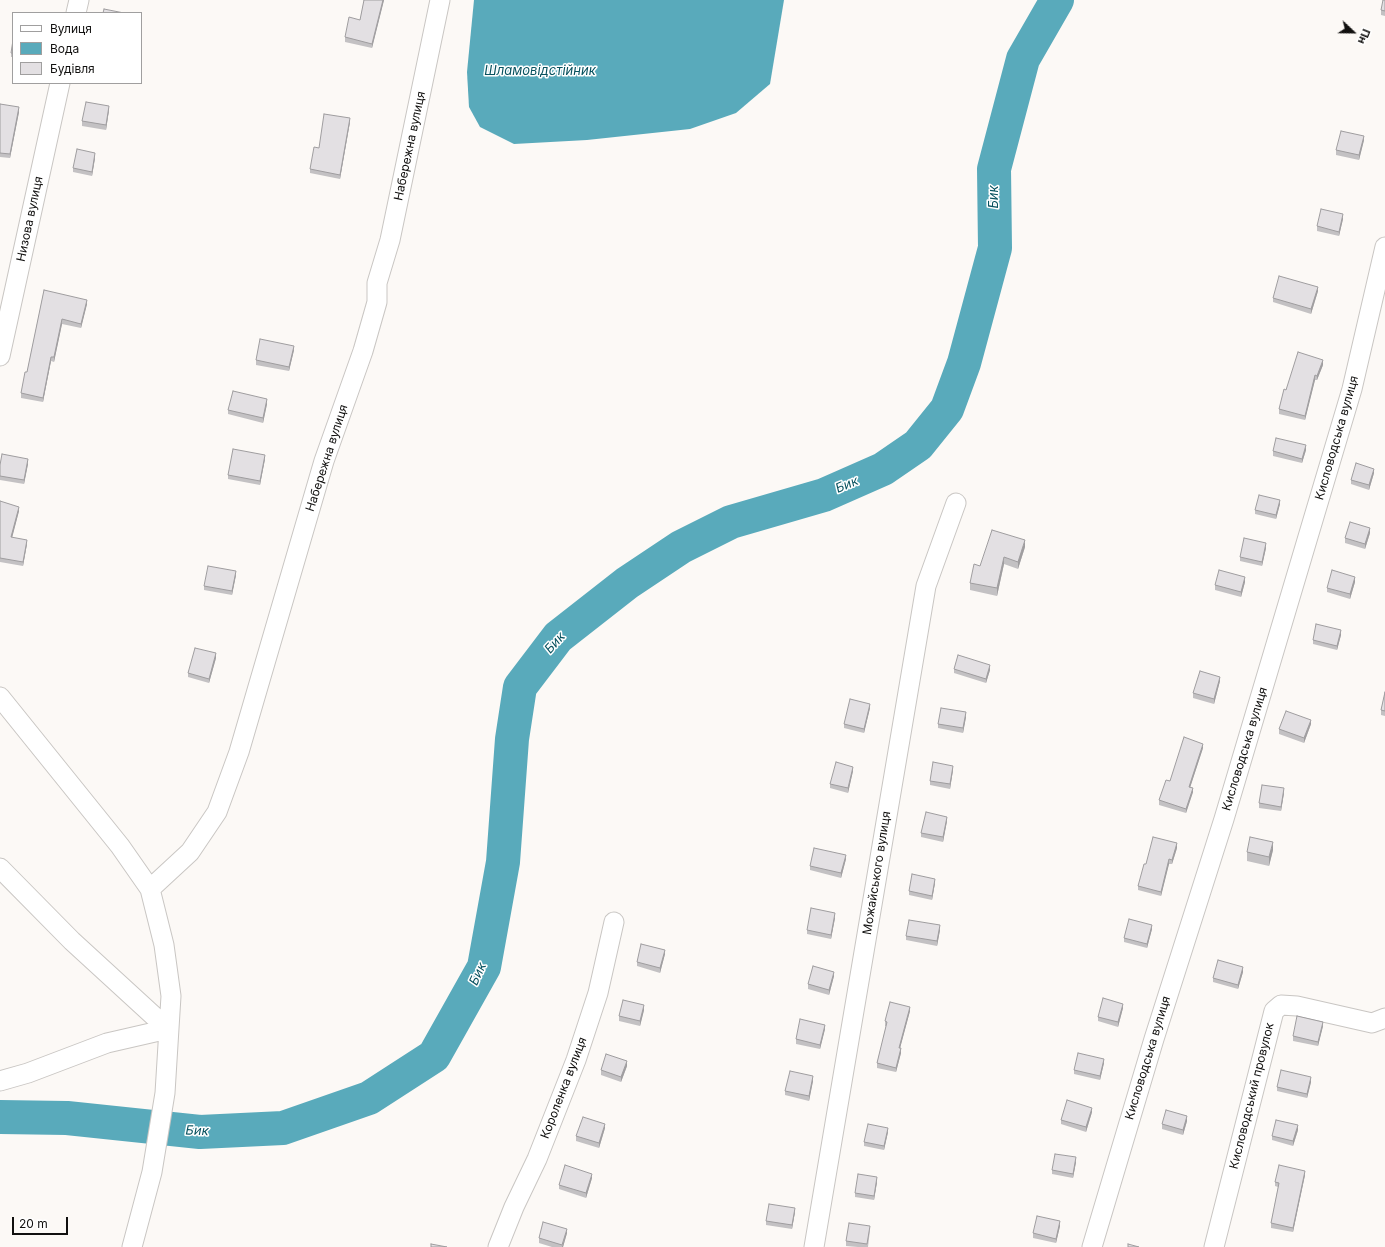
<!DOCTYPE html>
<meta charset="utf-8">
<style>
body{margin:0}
#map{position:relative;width:1385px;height:1247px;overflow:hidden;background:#fcf9f6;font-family:Inter,sans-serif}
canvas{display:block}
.legend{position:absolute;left:12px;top:12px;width:130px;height:72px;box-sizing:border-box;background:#fff;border:1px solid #a09f9f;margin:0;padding:5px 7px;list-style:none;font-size:12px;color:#11100f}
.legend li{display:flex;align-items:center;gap:8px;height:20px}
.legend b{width:20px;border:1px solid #a09f9f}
.north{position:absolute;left:1333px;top:12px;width:40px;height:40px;-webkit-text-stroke:3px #fff;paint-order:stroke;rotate:112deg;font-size:11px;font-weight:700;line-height:16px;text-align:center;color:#11100f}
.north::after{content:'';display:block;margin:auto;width:14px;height:18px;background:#11100f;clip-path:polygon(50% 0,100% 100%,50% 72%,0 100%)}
.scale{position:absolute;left:12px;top:1217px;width:56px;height:18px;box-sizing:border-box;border:2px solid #11100f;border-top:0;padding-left:5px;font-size:12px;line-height:14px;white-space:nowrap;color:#11100f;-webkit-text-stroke:3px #fff;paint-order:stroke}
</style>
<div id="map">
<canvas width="1385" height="1247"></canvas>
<ul class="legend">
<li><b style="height:5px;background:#fff"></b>Вулиця</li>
<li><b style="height:11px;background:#59aabb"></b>Вода</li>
<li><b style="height:11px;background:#e3e0e3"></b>Будівля</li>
</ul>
<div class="north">Пн</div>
<div class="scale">20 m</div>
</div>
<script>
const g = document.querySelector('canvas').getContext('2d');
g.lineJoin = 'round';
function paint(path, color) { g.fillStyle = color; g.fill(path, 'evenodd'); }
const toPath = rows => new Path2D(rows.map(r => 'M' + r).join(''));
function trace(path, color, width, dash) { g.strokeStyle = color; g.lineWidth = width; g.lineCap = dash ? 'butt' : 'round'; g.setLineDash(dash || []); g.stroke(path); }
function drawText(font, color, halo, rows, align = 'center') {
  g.font = font + ' Inter,sans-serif'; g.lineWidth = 3; g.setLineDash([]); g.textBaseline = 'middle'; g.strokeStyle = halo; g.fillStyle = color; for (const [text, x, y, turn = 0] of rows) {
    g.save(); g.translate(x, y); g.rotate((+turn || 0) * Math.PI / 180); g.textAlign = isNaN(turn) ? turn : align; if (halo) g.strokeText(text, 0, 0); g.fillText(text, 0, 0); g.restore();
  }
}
paint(toPath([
 [474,0,784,0,770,84,736,113,690,129,587,140,514,144,480,127,469,107,467,72]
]), '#59aabb');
trace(toPath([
 [0,1117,67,1118,200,1132,283,1128,369,1098,434,1056,484,967,503,862,512,739,520,687,558,637,627,583,681,547,731,522,824,495,883,469,918,445,947,409,964,363,995,248,994,169,1023,59,1057,0]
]), '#59aabb', 34);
const minor = toPath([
 [76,13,79,0],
 [0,356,60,83],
 [0,697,120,846,150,889,164,945,171,996,165,1093,152,1172,132,1247],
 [0,868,72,941,168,1029],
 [150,889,190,852,217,812,239,752,324,461,363,351,377,302,377,283,390,240,440,0],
 [0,1081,28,1073,107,1043,168,1029],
 [498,1247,514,1207,537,1159,576,1060,598,993,614,922],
 [814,1247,926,586,956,503],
 [1092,1247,1154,1039,1224,819,1352,389,1385,247],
 [1214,1247,1274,1011,1281,1005,1297,1006,1372,1023,1385,1018]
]);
trace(minor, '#c9c6c3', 21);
trace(minor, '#fff', 19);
paint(toPath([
 [364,0,384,0,372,48,345,42,345,37,360,20],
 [1385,0,1385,16,1381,15,1381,10],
 [13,40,13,57,11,57,11,53],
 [0,104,19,112,10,158,0,157],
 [109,110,106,130,82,126,82,121],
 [350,122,340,179,310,173,310,169,319,148],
 [1364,140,1359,160,1336,155,1336,150],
 [95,158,92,176,73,172,73,168],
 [1343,219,1339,236,1317,231,1317,226],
 [44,290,87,304,81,328,62,324,54,362,51,361,43,402,21,398,21,393,27,372],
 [1318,291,1311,314,1273,302,1273,298],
 [294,350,289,371,256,365,256,360],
 [1323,365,1317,380,1315,380,1305,420,1279,414,1279,409,1286,390],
 [267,404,263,423,228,414,228,410],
 [1306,450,1302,463,1273,456,1273,451],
 [265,459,260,485,228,479,228,475],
 [28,464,24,484,0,480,0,465],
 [1374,473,1369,490,1351,484,1351,480],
 [0,501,19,511,12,537,27,544,23,566,0,562],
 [1280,504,1276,519,1255,514,1255,510],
 [1370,533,1365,549,1345,543,1345,538],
 [1025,547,1018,569,1004,564,997,596,970,590,970,583,980,566],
 [1266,548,1262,566,1240,561,1240,557],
 [236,575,232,595,204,590,204,586],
 [1245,582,1241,597,1215,590,1215,585],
 [1355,582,1350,599,1327,592,1327,588],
 [1341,635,1337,650,1313,644,1313,640],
 [216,658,209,683,188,677,188,673],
 [954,669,990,670,986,683,954,673],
 [1220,681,1214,704,1193,698,1193,693],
 [1385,692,1385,716,1381,715,1381,710],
 [870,708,864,733,844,728,844,724],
 [966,717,963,733,938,728,938,724],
 [1311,724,1304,743,1279,734,1279,729],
 [1203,748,1190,787,1193,792,1186,813,1159,805,1159,800,1170,781],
 [953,770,950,789,930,785,930,781],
 [853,771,848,793,830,788,830,784],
 [1284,793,1281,811,1259,808,1259,803],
 [947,821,943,842,921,837,921,833],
 [1177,848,1172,864,1169,864,1161,896,1138,890,1138,886,1146,864],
 [1273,850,1269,866,1247,861,1247,852],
 [846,859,841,878,810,870,810,866],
 [935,883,932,900,909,895,909,891],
 [835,918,831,939,807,934,807,930],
 [1152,929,1147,948,1124,942,1124,938],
 [940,930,937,946,906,940,906,936],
 [665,954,660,973,637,966,637,962],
 [1243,972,1238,989,1213,982,1213,978],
 [834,976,829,995,808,989,808,984],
 [1123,1008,1118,1027,1098,1021,1098,1017],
 [644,1010,640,1026,619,1021,619,1016],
 [910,1011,900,1048,901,1053,896,1072,877,1068,877,1063,886,1026,885,1026,885,1021],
 [1323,1026,1318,1046,1293,1041,1293,1036],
 [825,1029,820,1049,796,1044,796,1039],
 [1104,1063,1100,1080,1074,1074,1074,1070],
 [627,1066,621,1082,601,1075,601,1070],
 [813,1081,809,1101,785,1095,785,1091],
 [1311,1082,1307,1098,1277,1091,1277,1087],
 [1092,1112,1086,1132,1061,1124,1061,1120],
 [1187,1121,1183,1135,1162,1129,1162,1124],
 [605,1128,599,1148,576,1141,576,1136],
 [1298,1130,1293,1146,1272,1140,1272,1136],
 [888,1132,884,1150,864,1146,864,1142],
 [1076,1162,1073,1178,1052,1174,1052,1170],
 [1305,1175,1293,1232,1271,1228,1271,1223,1278,1187,1275,1186,1275,1182],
 [592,1178,586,1198,559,1189,559,1185],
 [877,1182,874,1200,855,1197,855,1193],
 [795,1212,792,1229,766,1225,766,1221],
 [1060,1226,1056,1243,1033,1238,1033,1233],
 [870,1230,868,1247,858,1247,846,1246,846,1241],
 [567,1233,563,1247,552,1247,539,1243,539,1238]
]), '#c3c1c3');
paint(toPath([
 [383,0,384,0,372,48,372,44],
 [109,106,109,110,106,130,106,125],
 [19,107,19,112,10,158,10,154],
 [350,118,350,122,340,179,340,175],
 [1364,136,1364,140,1359,160,1359,155],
 [95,153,95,158,92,176,92,172],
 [1343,214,1343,219,1339,236,1339,232],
 [1318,287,1318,291,1311,314,1311,309],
 [87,300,87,304,81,328,81,324],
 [62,319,62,324,54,362,54,357],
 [294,346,294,350,289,371,289,367],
 [51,357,51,361,43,402,43,398],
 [1323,360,1323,365,1317,380,1317,376],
 [1315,375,1315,380,1305,420,1305,416],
 [267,399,267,404,263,423,263,418],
 [1306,445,1306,450,1302,463,1302,459],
 [265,455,265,459,260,485,260,481],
 [28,459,28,464,24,484,24,480],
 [1374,469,1374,473,1369,490,1369,485],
 [1280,500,1280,504,1276,519,1276,515],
 [19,507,19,511,11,542,11,537],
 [1370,528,1370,533,1365,549,1365,544],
 [27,540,27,544,23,566,23,562],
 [1025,540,1025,547,1018,569,1018,562],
 [1266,543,1266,548,1262,566,1262,562],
 [1004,557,1004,564,997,596,997,588],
 [236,571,236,575,232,595,232,591],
 [1245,577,1245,582,1241,597,1241,592],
 [1355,577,1355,582,1350,599,1350,594],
 [1341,630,1341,635,1337,650,1337,646],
 [216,653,216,658,209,683,209,679],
 [990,665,990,670,986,683,986,679],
 [1220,677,1220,681,1214,704,1214,699],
 [870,704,870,708,864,733,864,729],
 [966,712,966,717,963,733,963,728],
 [1311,720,1311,724,1304,743,1304,738],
 [1203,744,1203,748,1189,791,1189,787],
 [953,766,953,770,950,789,950,784],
 [853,767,853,771,848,793,848,788],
 [1193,788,1193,792,1186,813,1186,809],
 [1284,788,1284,793,1281,811,1281,807],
 [947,817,947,821,943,842,943,837],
 [1273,842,1273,850,1269,866,1269,857],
 [1177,843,1177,848,1172,864,1172,860],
 [846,855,846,859,841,878,841,873],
 [1169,859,1169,864,1161,896,1161,892],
 [935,879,935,883,932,900,932,896],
 [835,913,835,918,831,939,831,935],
 [940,925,940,930,937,946,937,941],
 [1152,925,1152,929,1147,948,1147,944],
 [665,950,665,954,660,973,660,968],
 [1243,967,1243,972,1238,989,1238,985],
 [834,972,834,976,829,995,829,990],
 [1123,1004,1123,1008,1118,1027,1118,1022],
 [644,1005,644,1010,640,1026,640,1021],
 [910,1007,910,1011,899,1052,899,1048],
 [1323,1022,1323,1026,1318,1046,1318,1042],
 [825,1025,825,1029,820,1049,820,1045],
 [901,1048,901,1053,896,1072,896,1068],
 [1104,1059,1104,1063,1100,1080,1100,1076],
 [627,1061,627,1066,621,1082,621,1077],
 [813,1076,813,1081,809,1101,809,1096],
 [1311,1077,1311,1082,1307,1098,1307,1094],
 [1092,1108,1092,1112,1086,1132,1086,1127],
 [1187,1116,1187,1121,1183,1135,1183,1130],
 [605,1124,605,1128,599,1148,599,1143],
 [1298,1125,1298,1130,1293,1146,1293,1141],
 [888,1128,888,1132,884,1150,884,1146],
 [1076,1157,1076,1162,1073,1178,1073,1174],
 [1305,1171,1305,1175,1293,1232,1293,1228],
 [592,1174,592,1178,586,1198,586,1193],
 [877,1177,877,1182,874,1200,874,1196],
 [795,1208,795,1212,792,1229,792,1225],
 [1060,1221,1060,1226,1056,1243,1056,1239],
 [567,1229,567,1233,563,1247,562,1247]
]), '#9f9d9f');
const building = toPath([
 [364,0,383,0,372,44,345,37,349,17,360,20,364,0],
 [1383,0,1385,0,1385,11,1381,10,1383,0],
 [104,9,124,13,103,13,104,9],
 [13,40,13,53,11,53,13,40],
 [86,102,109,106,106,125,82,121,86,102],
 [0,104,19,107,10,154,0,153,0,104],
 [324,114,350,118,340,175,310,169,314,147,319,148,324,114],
 [1341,131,1364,136,1359,155,1336,150,1341,131],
 [77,149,95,153,92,172,73,168,77,149],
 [1321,209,1343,214,1339,232,1317,226,1321,209],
 [1279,276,1318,287,1311,309,1273,298,1279,276],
 [44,290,87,300,81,324,62,319,54,357,51,357,43,398,21,393,25,372,27,372,44,290],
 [260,339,294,346,289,367,256,360,260,339],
 [1298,352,1323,360,1317,376,1315,375,1305,416,1279,409,1284,389,1286,390,1298,352],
 [233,391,267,399,263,418,228,410,233,391],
 [1276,438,1306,445,1302,459,1273,451,1276,438],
 [233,449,265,455,260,481,228,475,233,449],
 [2,454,28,459,24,480,0,476,0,465,2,454],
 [1356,463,1374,469,1369,485,1351,480,1356,463],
 [1259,495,1280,500,1276,515,1255,510,1259,495],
 [0,501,19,507,11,537,27,540,23,562,0,558,0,501],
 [1350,522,1370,528,1365,544,1345,538,1350,522],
 [992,530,1025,540,1018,562,1004,557,997,588,970,583,974,564,980,566,992,530],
 [1244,538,1266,543,1262,562,1240,557,1244,538],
 [208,566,236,571,232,591,204,586,208,566],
 [1219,570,1245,577,1241,592,1215,585,1219,570],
 [1332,570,1355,577,1350,594,1327,588,1332,570],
 [1316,624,1341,630,1337,646,1313,640,1316,624],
 [195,648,216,653,209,679,188,673,195,648],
 [958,655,990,665,986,679,954,669,958,655],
 [1200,671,1220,677,1214,699,1193,693,1200,671],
 [1385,692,1385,711,1381,710,1385,692],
 [850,699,870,704,864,729,844,724,850,699],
 [941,708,966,712,963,728,938,724,941,708],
 [1286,711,1311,720,1304,738,1279,729,1286,711],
 [1184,737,1203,744,1189,787,1193,788,1186,809,1159,800,1166,780,1170,781,1184,737],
 [836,762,853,767,848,788,830,784,836,762],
 [933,762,953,766,950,784,930,781,933,762],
 [1262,785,1284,788,1281,807,1259,803,1262,785],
 [926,812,947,817,943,837,921,833,926,812],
 [1153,837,1177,843,1172,860,1169,859,1161,892,1138,886,1144,864,1146,864,1153,837],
 [1250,837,1273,842,1269,857,1247,852,1250,837],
 [814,848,846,855,841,873,810,866,814,848],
 [912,874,935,879,932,896,909,891,912,874],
 [811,908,835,913,831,935,807,930,811,908],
 [1129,919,1152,925,1147,944,1124,938,1129,919],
 [909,920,940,925,937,941,906,936,909,920],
 [641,944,665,950,660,968,637,962,641,944],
 [1218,960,1243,967,1238,985,1213,978,1218,960],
 [813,966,834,972,829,990,808,984,813,966],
 [1103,998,1123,1004,1118,1022,1098,1017,1103,998],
 [623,1000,644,1005,640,1021,619,1016,623,1000],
 [890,1002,910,1007,899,1048,901,1048,896,1068,877,1063,887,1022,885,1021,890,1002],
 [1297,1016,1323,1022,1318,1042,1293,1036,1297,1016],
 [800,1019,825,1025,820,1045,796,1039,800,1019],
 [1078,1053,1104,1059,1100,1076,1074,1070,1078,1053],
 [606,1054,627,1061,621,1077,601,1070,606,1054],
 [1281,1070,1311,1077,1307,1094,1277,1087,1281,1070],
 [790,1071,813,1076,809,1096,785,1091,790,1071],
 [1067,1100,1092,1108,1086,1127,1061,1120,1067,1100],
 [1166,1110,1187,1116,1183,1130,1162,1124,1166,1110],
 [583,1117,605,1124,599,1143,576,1136,583,1117],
 [1276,1120,1298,1125,1293,1141,1272,1136,1276,1120],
 [868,1124,888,1128,884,1146,864,1142,868,1124],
 [1055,1154,1076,1157,1073,1174,1052,1170,1055,1154],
 [565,1165,592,1174,586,1193,559,1185,565,1165],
 [1279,1165,1305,1171,1293,1228,1271,1223,1279,1183,1275,1182,1279,1165],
 [858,1174,877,1177,874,1196,855,1193,858,1174],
 [769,1204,795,1208,792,1225,766,1221,769,1204],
 [1037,1216,1060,1221,1056,1239,1033,1233,1037,1216],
 [543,1222,567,1229,562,1245,539,1238,543,1222],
 [849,1223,870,1226,867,1244,846,1241,849,1223],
 [431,1244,447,1247,431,1247,431,1244],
 [1128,1244,1139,1247,1128,1247,1128,1244]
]);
paint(building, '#e3e0e3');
trace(building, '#9f9d9f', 1);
drawText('12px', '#11100f', '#fff', [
 ["Набережна вулиця",410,146,-78],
 ["Низова вулиця",30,219,-78],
 ["Кисловодська вулиця",1337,438,-74],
 ["Набережна вулиця",327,458,-72],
 ["Кисловодська вулиця",1245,749,-73],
 ["Можайського вулиця",877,873,-81],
 ["Кисловодська вулиця",1148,1058,-73],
 ["Короленка вулиця",564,1088,-69],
 ["Кисловодський провулок",1252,1096,-76]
]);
drawText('italic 13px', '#08525f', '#fff', [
 ["Шламовідстійник",540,71],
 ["Бик",994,197,-90],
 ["Бик",847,485,-23],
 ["Бик",555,643,-48],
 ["Бик",478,974,-65],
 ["Бик",197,1131,2]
]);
</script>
